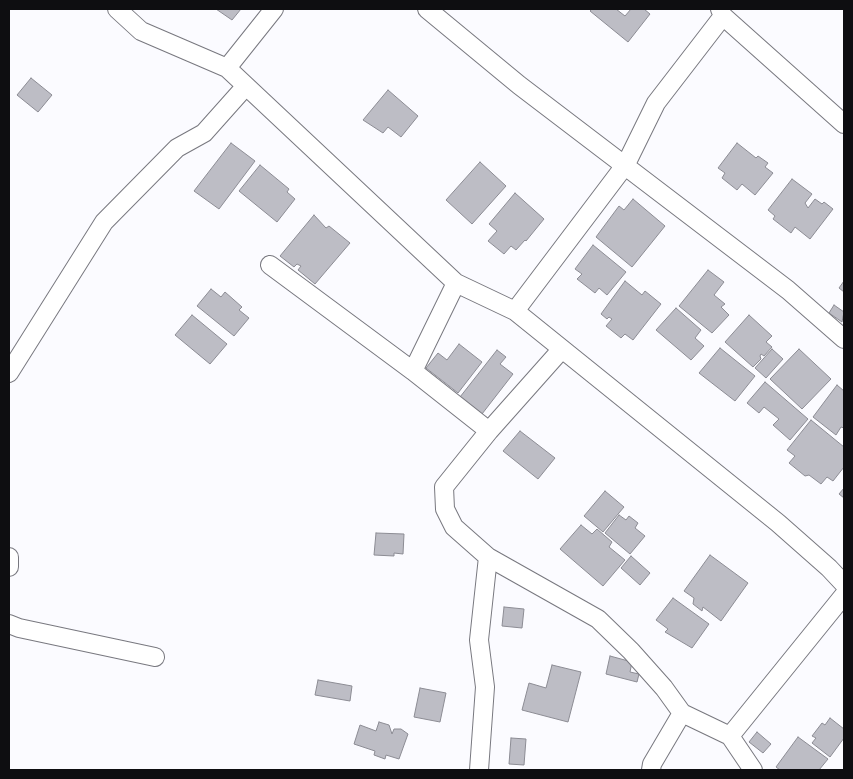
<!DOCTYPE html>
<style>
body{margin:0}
#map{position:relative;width:853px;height:779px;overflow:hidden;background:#fbfbff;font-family:Poppins,sans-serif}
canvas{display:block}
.frame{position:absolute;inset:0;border:10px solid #0e0e11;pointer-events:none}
</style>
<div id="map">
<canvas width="853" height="779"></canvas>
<div class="frame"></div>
</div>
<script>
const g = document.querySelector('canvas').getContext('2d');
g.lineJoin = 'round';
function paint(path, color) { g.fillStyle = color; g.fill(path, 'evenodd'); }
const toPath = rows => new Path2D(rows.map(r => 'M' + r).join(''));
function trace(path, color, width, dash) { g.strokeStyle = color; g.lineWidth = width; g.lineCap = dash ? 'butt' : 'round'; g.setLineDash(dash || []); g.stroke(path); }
const building = toPath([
 [216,9,241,9,232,20,216,9],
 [592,9,616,9,625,16,631,9,644,9,650,14,628,42,590,11,592,9],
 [31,78,52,95,38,112,17,95,31,78],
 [388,90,418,116,401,137,388,127,383,133,363,120,388,90],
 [231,143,255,161,219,209,194,191,231,143],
 [737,143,756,158,758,156,768,163,765,167,773,173,755,195,742,184,737,190,722,178,725,173,718,168,737,143],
 [480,162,506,186,472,224,446,200,480,162],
 [260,165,289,189,287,192,295,199,277,222,239,191,260,165],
 [792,179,812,194,805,203,808,208,815,199,822,204,824,202,833,209,810,239,795,227,791,233,773,219,775,216,768,210,792,179],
 [515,193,544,219,526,241,525,240,516,250,511,246,504,254,488,241,497,231,489,224,515,193],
 [633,199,665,226,632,267,596,237,619,206,624,210,633,199],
 [314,215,326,228,329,226,350,243,315,284,298,270,301,266,297,264,294,267,280,256,314,215],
 [593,245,626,272,607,295,599,288,595,293,577,279,582,274,575,269,593,245],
 [708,270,724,282,714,295,725,304,721,307,729,315,712,333,679,306,708,270],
 [625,281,642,295,645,291,661,304,633,340,625,334,621,338,606,326,612,319,609,317,607,319,601,314,625,281],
 [844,281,844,292,839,288,844,281],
 [211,289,221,297,225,292,242,307,239,310,249,318,234,336,197,306,211,289],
 [834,305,844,312,842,322,829,313,834,305],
 [676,308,701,330,695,338,704,346,691,360,656,330,676,308],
 [192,315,227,344,210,364,175,335,192,315],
 [749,315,772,336,766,342,772,347,764,356,761,354,760,356,761,359,753,367,725,342,749,315],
 [459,344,482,362,458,393,426,368,438,353,447,360,459,344],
 [720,348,755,376,735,401,699,373,720,348],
 [772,349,783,359,766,378,755,368,772,349],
 [799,349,831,379,802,409,770,379,799,349],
 [497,350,506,357,500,364,513,374,482,414,460,397,497,350],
 [765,382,808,419,790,440,773,425,779,419,764,407,759,413,747,403,765,382],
 [837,385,844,391,844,428,841,427,836,435,813,417,837,385],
 [811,420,844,447,844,467,833,481,827,477,821,484,809,475,805,476,789,463,795,456,787,450,811,420],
 [520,431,555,458,538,479,503,451,520,431],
 [844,488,844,498,839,494,844,488],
 [605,491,624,507,603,532,584,516,605,491],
 [619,515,626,520,629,516,638,523,635,528,645,536,630,554,605,533,619,515],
 [581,525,592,534,597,529,612,542,609,547,625,560,603,586,560,549,581,525],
 [376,533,404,534,403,554,394,553,394,556,374,555,376,533],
 [710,555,748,583,721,621,703,607,702,611,693,604,694,598,684,591,710,555],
 [631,556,650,573,640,585,621,568,631,556],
 [673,598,709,624,692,648,665,632,668,629,656,620,673,598],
 [504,607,524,609,522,628,502,626,504,607],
 [610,656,632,662,630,672,639,674,637,682,606,674,610,656],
 [552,665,581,672,568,722,522,710,529,683,546,688,552,665],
 [318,680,352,686,350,701,315,695,318,680],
 [420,688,446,693,440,722,414,717,420,688],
 [830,718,844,729,844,738,830,757,812,743,816,738,812,736,822,723,825,725,830,718],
 [379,722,389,725,392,734,394,729,401,729,408,734,399,759,386,755,385,759,374,755,375,751,354,744,360,725,376,731,379,722],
 [757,732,771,744,763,753,749,742,757,732],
 [798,737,828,759,819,770,780,770,776,767,798,737],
 [511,738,526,739,524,765,509,764,511,738]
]);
paint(building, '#bdbdc5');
trace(building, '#8c8c94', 1);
const street = toPath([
 [117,9,141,31,227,68,456,283,515,311,778,523,829,568,844,584],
 [427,9,519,85,788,290,844,339],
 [720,9,723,16,844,124],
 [227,68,274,9],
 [270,265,413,371,489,431],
 [515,311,626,164,656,103,723,16],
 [561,350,489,431,444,487,445,509,454,527,488,557,598,619,631,651,664,688,682,713,730,736,753,770],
 [413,371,456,283],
 [9,373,104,222,177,148,204,133,245,87],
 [9,557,9,567],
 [9,624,19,628,155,657],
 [730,736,844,595],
 [479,770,485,687,479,640,488,557],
 [651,770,652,764,682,713]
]);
trace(street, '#78787f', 20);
trace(street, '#fff', 18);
</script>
